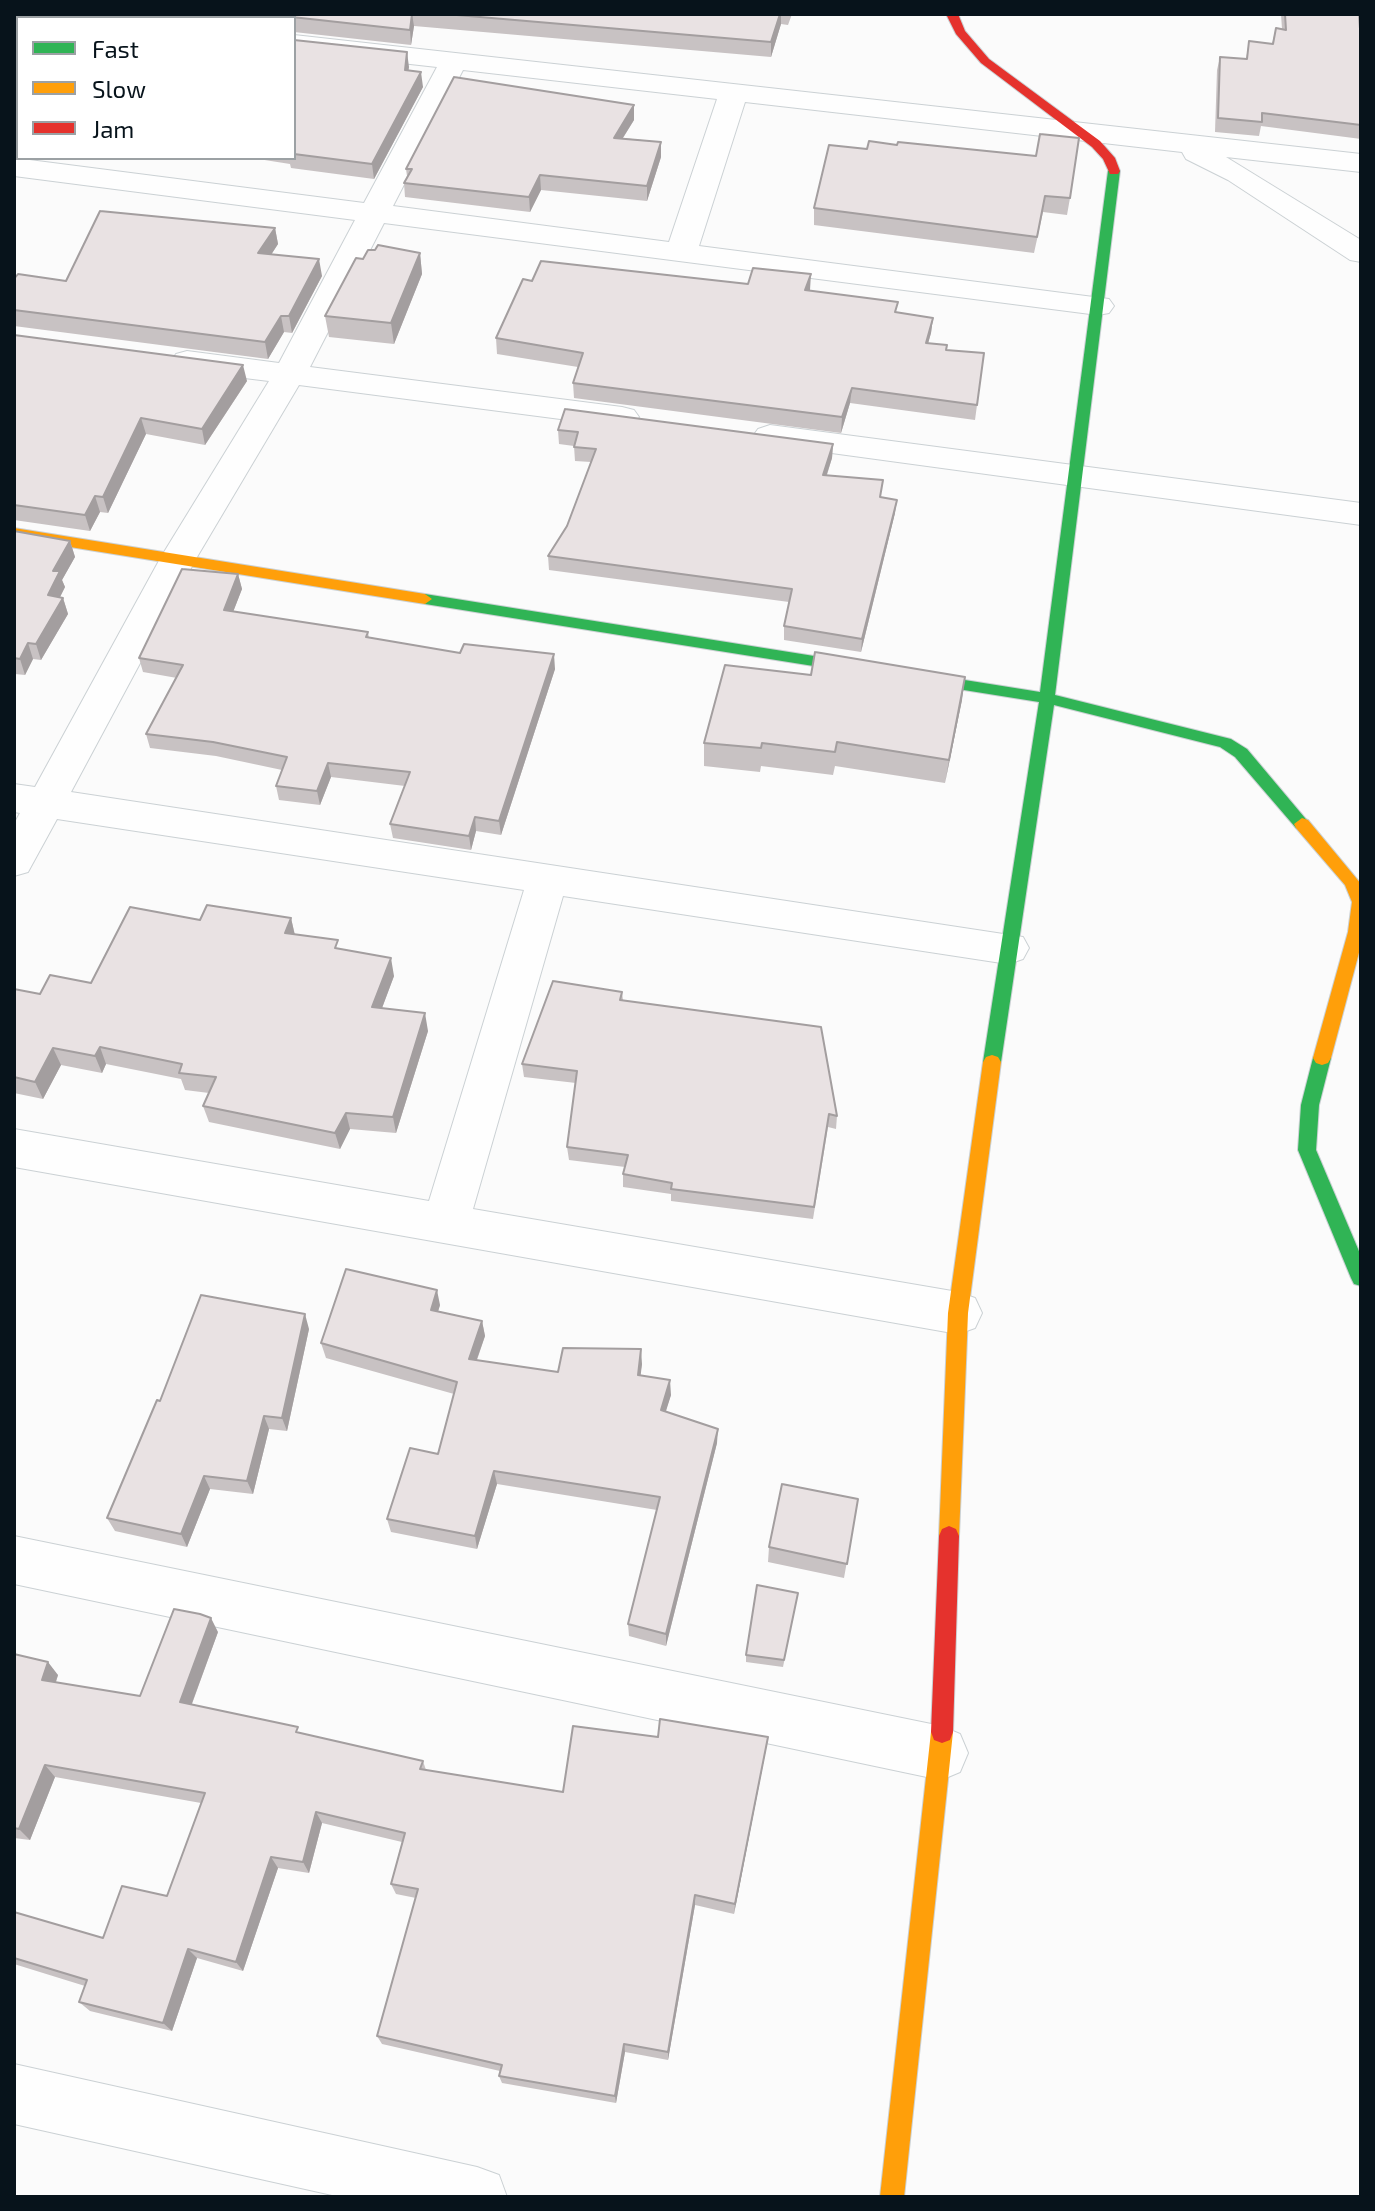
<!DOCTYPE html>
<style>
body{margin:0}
#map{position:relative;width:1375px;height:2211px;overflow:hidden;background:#fbfbfb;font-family:"Exo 2",sans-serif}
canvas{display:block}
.frame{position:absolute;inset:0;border:16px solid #07131b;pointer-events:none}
.legend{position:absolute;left:16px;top:16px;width:280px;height:144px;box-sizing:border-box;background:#fff;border:2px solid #9ca1a4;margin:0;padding:10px 14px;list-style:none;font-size:24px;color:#07131b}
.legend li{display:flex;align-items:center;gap:16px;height:40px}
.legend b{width:40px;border:2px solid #9ca1a4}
</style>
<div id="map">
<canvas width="1375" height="2211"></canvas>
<div class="frame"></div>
<ul class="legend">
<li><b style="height:10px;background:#30b455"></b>Fast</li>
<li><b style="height:10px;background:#ff9f0a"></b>Slow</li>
<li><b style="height:10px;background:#e5322d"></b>Jam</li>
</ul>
</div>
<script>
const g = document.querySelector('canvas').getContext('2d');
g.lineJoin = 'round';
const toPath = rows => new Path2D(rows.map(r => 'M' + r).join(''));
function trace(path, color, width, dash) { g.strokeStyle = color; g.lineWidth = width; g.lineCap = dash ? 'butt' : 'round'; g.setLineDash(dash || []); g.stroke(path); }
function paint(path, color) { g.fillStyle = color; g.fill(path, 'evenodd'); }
const street = toPath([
 [32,14,92,14,95,18,35,18,32,14],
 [294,35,1361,154,1361,172,1226,157,1361,240,1361,262,1350,260,1228,180,1186,159,1182,152,745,102,699,246,1109,299,1114,306,1109,313,1098,315,384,223,310,367,622,407,634,410,639,417,634,424,622,427,299,385,197,557,71,792,1023,937,1029,948,1023,959,1008,964,563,896,473,1209,958,1292,975,1298,982,1313,975,1328,958,1334,14,1167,14,1129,429,1201,524,890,57,819,28,872,14,876,14,824,20,813,14,812,14,784,35,787,161,557,269,381,187,371,176,368,171,361,176,354,187,351,279,363,355,220,14,176,14,158,364,203,437,67,294,51,294,35],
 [463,70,717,99,669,242,393,206,463,70],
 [18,53,18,73,14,74,14,54,18,53],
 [770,425,1361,503,1361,525,758,443,753,436,758,429,770,425],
 [14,1536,941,1726,960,1734,968,1753,960,1772,941,1780,14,1584,14,1536],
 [14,2064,477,2167,499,2175,507,2197,341,2197,14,2124,14,2064]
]);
const fast = toPath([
 [1114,167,1120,171,1055,695,1231,739,1247,749,1310,824,1302,830,1296,828,1235,757,1220,747,1054,705,1001,1062,998,1067,992,1069,986,1067,983,1062,1039,702,425,604,418,599,425,594,1040,692,1108,171,1114,167],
 [1322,1051,1328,1053,1331,1058,1319,1105,1316,1150,1361,1256,1361,1286,1354,1284,1351,1278,1298,1150,1301,1105,1313,1058,1316,1053,1322,1051]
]);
const slow = toPath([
 [14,528,425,594,432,599,425,604,14,538,14,528],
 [1302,818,1308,820,1361,884,1361,945,1331,1058,1328,1063,1322,1065,1316,1063,1313,1058,1348,932,1352,902,1345,885,1296,828,1294,824,1302,818],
 [992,1055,998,1057,1001,1062,968,1313,959,1536,956,1543,949,1546,942,1543,939,1536,948,1313,983,1062,986,1057,992,1055],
 [942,1721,950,1724,953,1732,904,2197,880,2197,931,1732,934,1724,942,1721]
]);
const jam = toPath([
 [946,14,958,14,965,31,989,59,1100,141,1115,158,1120,171,1118,174,1110,174,1103,159,1092,147,981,63,956,34,946,14],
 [949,1526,956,1529,959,1536,953,1732,950,1740,942,1743,934,1740,931,1732,939,1536,942,1529,949,1526]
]);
trace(street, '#cbd1d4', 2);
trace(fast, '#cbd1d4', 2);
trace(slow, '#cbd1d4', 2);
trace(jam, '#cbd1d4', 2);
paint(street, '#fefefe');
paint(fast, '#30b455');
paint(slow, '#ff9f0a');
paint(jam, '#e5322d');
paint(toPath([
 [109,14,792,14,788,25,781,24,771,57,414,26,411,45,294,32,294,18,106,18],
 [1281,14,1359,14,1361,44,1361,139,1261,126,1259,136,1215,132,1217,70,1220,57,1246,59,1249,41,1272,44,1276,28,1282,29],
 [294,40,407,52,408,70,423,87,374,179,291,168,290,164,252,158,294,158],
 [634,120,623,138,661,142,661,157,647,201,541,190,530,212,405,197,404,183,407,176,406,169],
 [829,145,1070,198,1067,215,1043,212,1034,253,814,225,814,208],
 [275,228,278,244,271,255,322,276,292,333,284,332,268,359,14,326,14,279,66,281],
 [420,253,422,274,394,344,329,337,325,316,363,259],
 [532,281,809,291,897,312,933,318,931,333,928,343,946,350,984,353,975,420,850,403,841,433,574,398,573,383,578,367,497,354,496,338],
 [14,335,247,381,205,445,146,434,108,513,100,512,90,531,14,520],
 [558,430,833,444,832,458,827,475,881,497,895,513,861,652,784,640,784,626,789,602,549,570,548,556,567,526,591,462,575,461,574,446,559,444],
 [14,531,70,541,75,557,62,580,65,587,60,597,63,598,68,614,41,660,33,659,25,675,15,674,14,675],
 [238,574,242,589,233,612,368,632,369,638,555,669,501,835,476,831,471,850,393,838,390,824,405,786,331,777,320,805,279,800,276,786,282,770,216,756,150,748,146,734,177,678,143,672,139,658],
 [962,700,945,783,835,766,833,775,761,766,760,772,704,766,704,743],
 [291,918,295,935,340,949,394,976,382,1008,428,1031,396,1133,350,1129,340,1149,209,1122,203,1106,209,1093,185,1090,181,1079,106,1064,102,1073,61,1065,43,1099,14,1093,14,989,40,994,91,983,200,920],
 [622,992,623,1000,837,1116,836,1129,828,1127,813,1219,671,1201,671,1194,623,1187,623,1174,625,1167,569,1160,567,1147,576,1083,524,1077,522,1064],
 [440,1305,438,1311,482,1321,485,1336,477,1360,558,1372,642,1364,640,1375,671,1395,665,1412,717,1443,666,1646,629,1636,628,1624,657,1510,497,1484,477,1549,391,1532,387,1519,438,1454,454,1394,326,1358,321,1343],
 [309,1329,287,1431,269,1429,253,1494,210,1489,187,1547,115,1531,107,1518,160,1401],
 [858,1499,844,1578,768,1562,769,1547],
 [798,1593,783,1667,746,1662,746,1655],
 [218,1632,192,1704,301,1733,423,1761,426,1770,563,1792,766,1749,734,1914,695,1905,668,2060,625,2052,616,2103,502,2083,499,2076,500,2071,382,2044,377,2036,416,1898,396,1894,391,1884,402,1842,322,1823,309,1873,278,1868,243,1971,197,1958,172,2031,90,2011,79,2002,85,1986,14,1964,14,1912,103,1938,167,1896,201,1803,55,1777,30,1840,14,1838,14,1654,58,1675,56,1682,140,1696]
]), '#c8c2c3');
paint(toPath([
 [412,14,414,26,411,45,410,30],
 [780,14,781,14,781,24,771,57,771,42],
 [407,52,409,67,407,84,405,70],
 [421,72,423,87,374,179,372,164],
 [634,105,634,120,614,152,614,138],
 [661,142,661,157,647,201,647,186],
 [540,175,541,190,530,212,529,197],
 [275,228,278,244,261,270,258,253],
 [420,253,422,274,394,344,391,323],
 [319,259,322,276,292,333,289,316],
 [811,274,810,290,804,306,805,290],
 [281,316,284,332,268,359,265,342],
 [933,318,931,333,924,358,926,343],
 [243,365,247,381,205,445,202,429],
 [852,388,850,403,841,433,842,417],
 [141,418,146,434,108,513,103,497],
 [833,444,832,458,822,489,823,475],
 [95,496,100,512,90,531,85,515],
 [897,500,895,513,861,652,862,639],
 [70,541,75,557,62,580,65,587,53,611,48,595,53,571],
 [238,574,242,589,228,625,224,610],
 [63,598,68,614,41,660,36,644],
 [28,643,33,659,25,675,20,659],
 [554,654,555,669,501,835,499,821],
 [965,677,962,700,945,783,949,760],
 [328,763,331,777,320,805,317,791],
 [475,817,476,831,471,850,469,836],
 [291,918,295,936,285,933],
 [391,958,394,976,376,1024,372,1007],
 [425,1013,428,1031,396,1133,393,1117],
 [100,1047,106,1064,102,1073,95,1056],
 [53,1048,61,1065,43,1099,35,1082],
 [346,1113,350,1129,340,1149,335,1133],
 [437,1290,440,1305,434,1325,431,1310],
 [305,1314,309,1329,287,1431,282,1418],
 [482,1321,485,1336,472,1373,469,1359],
 [641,1349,642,1364,639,1389,638,1375],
 [670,1380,671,1395,662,1424,661,1410],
 [264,1416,269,1429,253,1494,247,1481],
 [718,1429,717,1443,666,1646,666,1634],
 [494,1471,497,1484,477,1549,475,1536],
 [204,1476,210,1489,187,1547,181,1534],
 [211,1618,218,1632,188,1714,180,1702],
 [48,1662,58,1675,52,1693,42,1680],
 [768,1737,766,1749,734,1914,735,1904],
 [45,1765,55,1777,30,1840,19,1829],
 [316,1812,322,1823,309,1873,303,1862],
 [271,1857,278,1868,243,1971,236,1962],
 [695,1895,695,1905,668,2060,668,2052],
 [188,1949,197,1958,172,2031,163,2023],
 [624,2044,625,2052,616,2103,615,2096]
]), '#a39e9f');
const building = toPath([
 [109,14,412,14,410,30,292,17,106,18,109,14],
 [445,14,780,14,771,42,445,14],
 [1285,14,1359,14,1361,44,1361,125,1262,113,1262,122,1218,118,1220,57,1247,59,1249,41,1273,44,1276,28,1286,30,1285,14],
 [294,40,407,52,405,70,421,72,372,164,294,154,294,40],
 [454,77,634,105,614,138,661,142,647,186,540,175,529,197,404,183,412,169,406,169,454,77],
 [1040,134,1079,138,1070,198,1045,196,1037,237,814,208,829,145,867,149,869,141,897,145,898,142,1036,156,1040,134],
 [100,211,275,228,258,253,319,259,289,316,281,316,265,342,14,310,14,279,18,274,66,281,100,211],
 [378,245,420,253,391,323,325,316,356,258,363,259,368,250,375,250,378,245],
 [541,261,748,284,753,268,811,274,805,290,898,302,895,312,933,318,926,343,947,345,946,350,984,353,977,405,852,388,842,417,573,383,583,353,496,338,523,279,532,281,541,261],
 [14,335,243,365,202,429,141,418,103,497,95,496,85,515,14,505,14,335],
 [565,409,833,444,823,475,883,480,880,497,897,500,862,639,784,626,792,589,548,556,567,526,596,449,574,447,578,432,558,430,565,409],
 [14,531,70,541,53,571,60,571,48,595,63,598,36,644,28,643,20,659,14,658,14,531],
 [182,569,238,574,224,610,368,632,366,637,460,653,464,644,554,654,499,821,475,817,469,836,390,824,410,772,328,763,317,791,276,786,287,757,213,742,146,734,183,665,139,658,182,569],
 [815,652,965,677,949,760,837,742,835,752,762,743,761,748,704,743,725,665,811,675,815,652],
 [207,905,291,918,285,933,338,940,335,948,391,958,372,1007,425,1013,393,1117,346,1113,335,1133,203,1106,216,1077,179,1073,182,1064,100,1047,95,1056,53,1048,35,1082,14,1077,14,989,40,994,50,975,91,983,130,907,200,920,207,905],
 [553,981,622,992,620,1000,821,1027,837,1116,829,1114,814,1207,671,1189,672,1183,623,1174,628,1155,567,1147,577,1071,522,1064,553,981],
 [346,1269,437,1290,431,1310,482,1321,469,1359,558,1372,563,1348,641,1349,638,1375,670,1380,661,1410,718,1429,666,1634,628,1624,660,1497,494,1471,475,1536,387,1519,410,1448,438,1454,457,1382,321,1343,346,1269],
 [201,1295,305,1314,282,1418,264,1416,247,1481,204,1476,181,1534,107,1518,157,1400,160,1401,201,1295],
 [782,1484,858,1499,847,1564,769,1547,782,1484],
 [757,1585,798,1593,784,1660,746,1655,757,1585],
 [174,1609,200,1614,211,1618,180,1702,298,1727,296,1732,423,1761,420,1769,563,1792,573,1726,658,1737,660,1719,768,1737,735,1904,695,1895,668,2052,624,2044,615,2096,499,2076,502,2065,377,2036,418,1889,391,1884,405,1833,316,1812,303,1862,271,1857,236,1962,188,1949,163,2023,79,2002,87,1980,14,1958,14,1912,103,1938,122,1886,167,1896,205,1793,45,1765,19,1829,14,1828,14,1654,48,1662,42,1680,140,1696,174,1609]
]);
paint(building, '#e9e2e3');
trace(building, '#a39e9f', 2);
</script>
